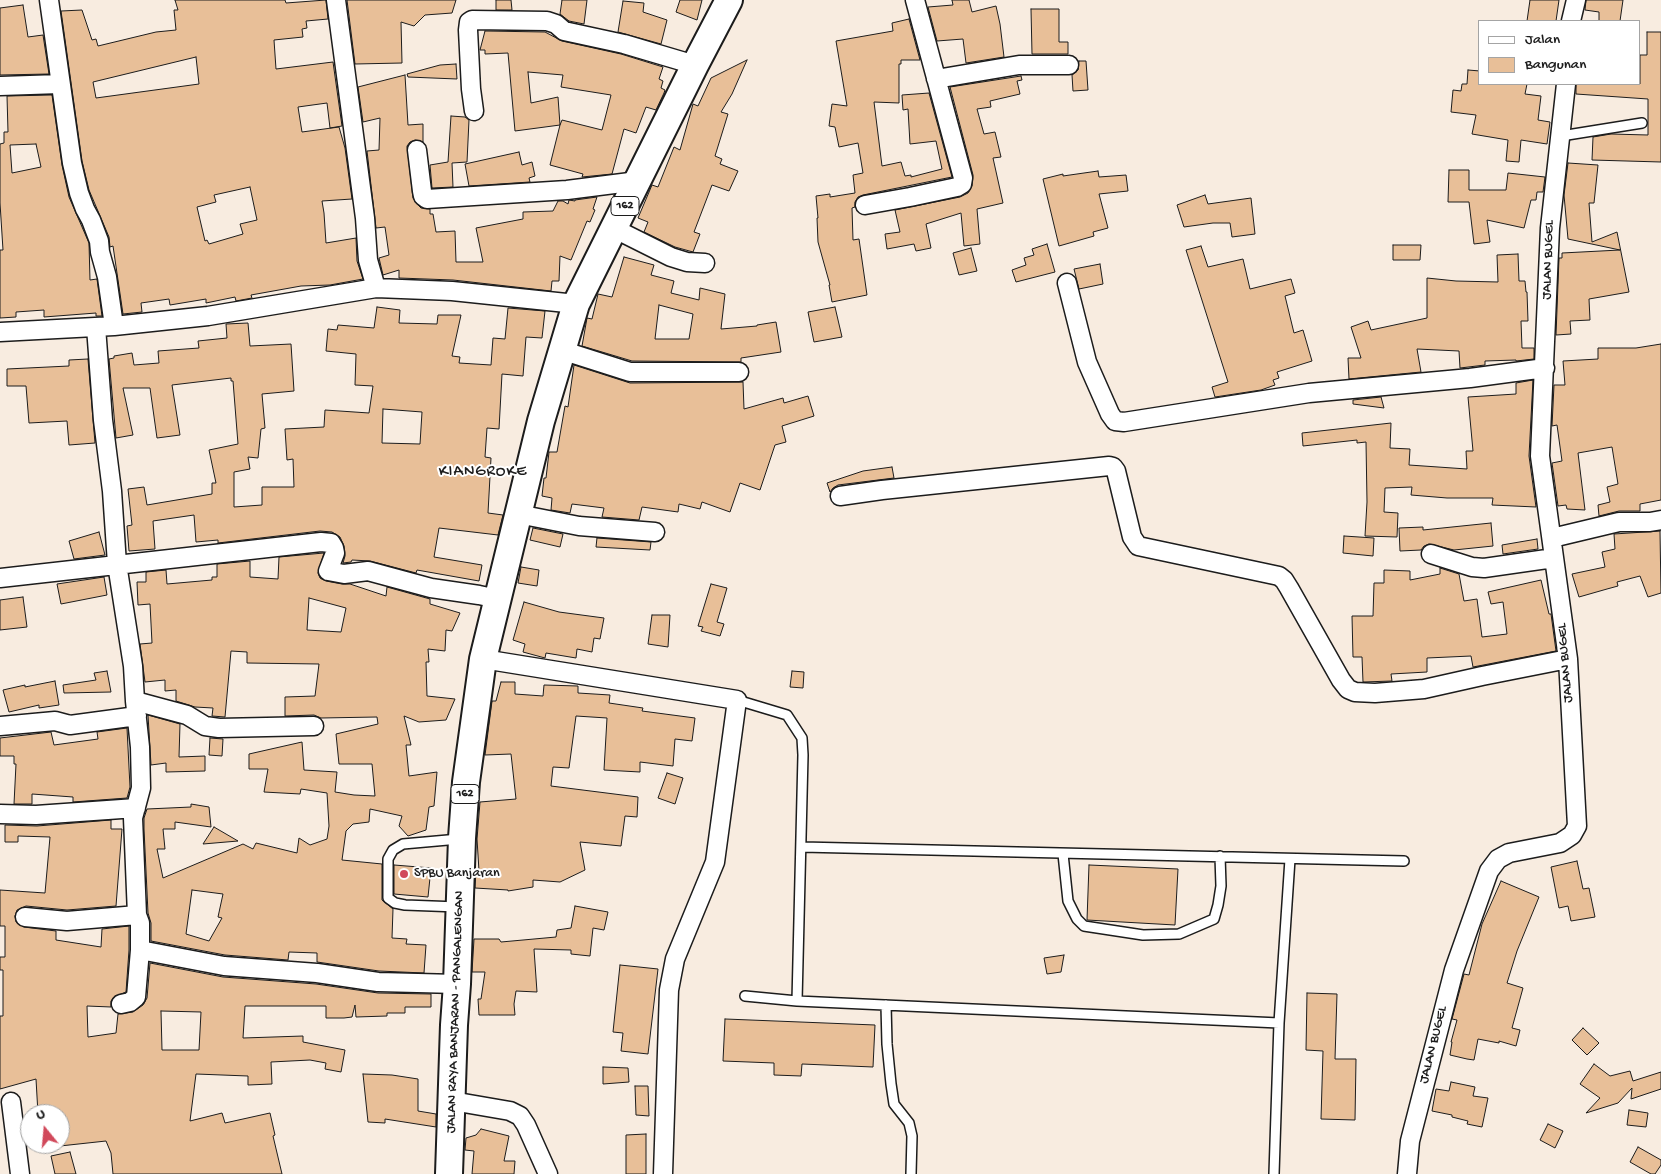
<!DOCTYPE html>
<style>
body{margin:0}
#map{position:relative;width:1661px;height:1174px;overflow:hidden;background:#f8ece0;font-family:"Gochi Hand",sans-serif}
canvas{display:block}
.legend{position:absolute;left:1478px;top:20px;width:162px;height:65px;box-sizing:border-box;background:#fff;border:1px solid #a4a4a4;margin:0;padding:6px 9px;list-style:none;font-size:15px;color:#1c1c1c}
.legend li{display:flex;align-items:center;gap:10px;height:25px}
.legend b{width:25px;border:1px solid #a4a4a4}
.north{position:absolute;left:20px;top:1104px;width:50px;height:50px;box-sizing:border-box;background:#fff;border:1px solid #a4a4a4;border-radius:50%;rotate:343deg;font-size:14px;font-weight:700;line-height:20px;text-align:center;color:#1c1c1c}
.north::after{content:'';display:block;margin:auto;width:18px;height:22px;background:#d1495b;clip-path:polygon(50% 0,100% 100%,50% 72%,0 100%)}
</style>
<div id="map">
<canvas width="1661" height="1174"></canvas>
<ul class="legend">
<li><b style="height:6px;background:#fff"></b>Jalan</li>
<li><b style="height:14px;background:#e8bf98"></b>Bangunan</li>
</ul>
<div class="north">U</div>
</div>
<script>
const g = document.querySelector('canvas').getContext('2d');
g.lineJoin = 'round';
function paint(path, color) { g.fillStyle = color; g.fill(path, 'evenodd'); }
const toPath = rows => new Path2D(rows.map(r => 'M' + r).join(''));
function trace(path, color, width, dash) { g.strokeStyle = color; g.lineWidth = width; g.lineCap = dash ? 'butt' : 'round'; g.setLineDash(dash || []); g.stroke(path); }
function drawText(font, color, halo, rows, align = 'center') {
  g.font = font + ' "Gochi Hand",sans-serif'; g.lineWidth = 4; g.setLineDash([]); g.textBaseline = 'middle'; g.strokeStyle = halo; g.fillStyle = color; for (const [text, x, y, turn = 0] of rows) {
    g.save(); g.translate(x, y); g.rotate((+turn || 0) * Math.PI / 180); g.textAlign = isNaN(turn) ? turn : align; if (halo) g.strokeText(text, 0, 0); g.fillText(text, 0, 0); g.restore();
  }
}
const building = toPath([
 [175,0,285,0,286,3,326,0,328,19,306,21,307,28,302,29,303,37,274,40,276,69,333,62,342,126,330,128,327,103,298,107,302,132,339,127,345,148,352,199,322,201,324,213,326,243,356,238,357,261,363,279,330,285,301,286,251,295,252,298,236,301,235,297,206,303,206,299,170,305,169,299,141,303,142,312,123,314,113,246,110,247,109,237,89,190,82,161,61,11,82,10,92,40,96,39,98,46,156,32,176,30,174,10,178,10,175,0],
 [196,57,199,84,96,98,93,82,196,57],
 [250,187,257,220,240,224,243,234,209,244,207,240,205,241,197,207,216,202,214,195,250,187],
 [347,0,456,0,452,13,425,15,414,26,401,22,402,63,355,64,347,0],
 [496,0,511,0,512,10,496,10,496,0],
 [562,0,587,0,584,24,569,21,560,14,562,0],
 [680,0,702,0,697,20,676,12,680,0],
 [952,0,969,0,972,12,996,6,1000,24,1004,57,966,63,963,39,937,41,928,7,953,5,952,0],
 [1530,0,1559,0,1556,21,1527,21,1530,0],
 [1586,0,1623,0,1620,21,1599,21,1599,12,1585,10,1586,0],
 [623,1,644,3,643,12,667,20,661,44,618,32,623,1],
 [23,5,28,37,43,35,49,74,0,75,0,8,23,5],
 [1031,9,1059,9,1059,42,1068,42,1068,54,1032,54,1031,9],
 [909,19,920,60,901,60,901,64,899,64,899,103,874,102,882,166,901,162,905,176,911,175,911,177,942,169,936,141,910,144,908,109,903,110,902,95,929,93,952,177,863,195,858,197,855,202,855,207,852,208,853,240,859,239,867,295,832,302,829,285,830,285,818,242,817,218,818,218,816,196,830,194,830,197,855,193,853,175,863,173,858,143,839,147,835,127,829,126,832,104,847,106,836,41,893,31,892,23,909,19],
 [485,31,545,32,562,41,621,54,663,67,659,79,663,81,661,88,665,90,664,93,656,110,646,107,636,133,624,129,612,174,582,177,583,174,550,165,560,125,515,131,508,53,485,54,485,50,480,50,485,31],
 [528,72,563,75,561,87,611,95,602,130,562,120,560,125,558,97,531,103,528,72],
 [1647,32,1661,32,1661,162,1592,160,1593,137,1611,134,1648,135,1648,99,1576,94,1576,84,1640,84,1640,55,1647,55,1647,32],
 [747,60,732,94,721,112,728,114,715,156,722,159,720,164,738,171,729,191,712,185,694,232,700,234,693,252,675,247,644,232,648,222,638,218,652,185,658,187,674,147,680,150,693,104,698,106,711,78,747,60],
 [1079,61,1086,61,1088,90,1073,91,1072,75,1078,70,1079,61],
 [456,64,457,79,408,77,407,74,440,65,456,64],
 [1468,70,1480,71,1480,84,1527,84,1525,94,1541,96,1538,120,1550,122,1547,144,1521,140,1519,162,1506,161,1508,140,1472,134,1476,115,1451,112,1453,90,1461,91,1462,84,1467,84,1468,70],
 [405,75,408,125,423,124,423,142,415,140,410,142,407,146,413,198,417,204,421,208,430,209,430,214,433,214,436,232,455,231,456,262,483,262,476,228,523,219,523,212,553,211,558,201,563,201,568,204,569,200,575,201,575,200,597,197,593,209,595,210,590,222,587,221,571,260,560,256,559,281,552,281,551,291,453,280,399,278,399,270,383,275,379,258,389,255,385,227,376,228,367,151,379,150,380,118,363,122,358,87,405,75],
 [1021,76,1022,80,1017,81,1020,94,990,101,991,107,977,109,984,134,995,132,1001,157,993,158,1003,203,977,209,980,244,964,246,961,213,926,224,931,248,916,251,914,244,887,249,885,234,900,232,895,210,960,197,968,193,972,186,973,175,950,87,1021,76],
 [52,95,62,165,69,197,89,243,90,280,97,279,102,316,96,316,96,313,44,317,44,310,16,312,16,317,0,318,0,250,3,250,0,203,0,144,4,143,4,132,8,132,7,96,52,95],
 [36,144,41,167,12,173,10,145,36,144],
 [451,116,465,117,469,120,467,162,452,163,453,187,432,188,430,165,448,162,451,116],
 [519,152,522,165,532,162,535,176,529,178,530,182,469,186,465,164,519,152],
 [1568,163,1598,165,1594,203,1589,203,1592,242,1617,232,1629,292,1589,299,1590,320,1570,321,1571,334,1556,335,1559,258,1562,258,1562,253,1620,250,1568,239,1564,195,1568,163],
 [1449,170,1469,170,1469,190,1506,190,1508,173,1545,177,1543,192,1537,192,1536,200,1531,200,1524,228,1487,220,1490,242,1474,244,1469,202,1448,202,1449,170],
 [1098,171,1099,177,1126,175,1128,191,1099,194,1108,228,1093,232,1094,236,1059,246,1043,179,1063,174,1063,176,1098,171],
 [1205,195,1208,204,1251,198,1255,234,1232,237,1230,223,1213,223,1184,227,1177,205,1205,195],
 [1047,244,1055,272,1016,282,1012,270,1026,265,1024,258,1034,255,1032,249,1047,244],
 [1393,245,1421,245,1420,260,1393,260,1393,245],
 [1201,246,1208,267,1243,259,1250,289,1291,279,1295,293,1285,296,1294,333,1303,330,1312,361,1277,372,1279,378,1273,380,1275,385,1261,390,1215,397,1212,387,1228,382,1186,250,1201,246],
 [971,248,977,271,959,275,953,253,971,248],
 [1518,254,1519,281,1525,281,1526,292,1527,292,1528,321,1521,321,1522,348,1534,348,1534,359,1516,361,1516,360,1485,361,1485,365,1460,368,1459,351,1417,349,1421,372,1349,379,1348,358,1361,358,1351,327,1368,321,1371,330,1427,318,1427,278,1456,281,1498,282,1497,255,1518,254],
 [624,257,654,265,651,275,674,281,671,293,699,300,700,288,725,294,721,329,757,326,757,325,776,322,781,352,741,358,741,362,632,361,582,346,587,318,592,319,598,294,612,297,624,257],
 [659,305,693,314,689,339,655,339,659,305],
 [1100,264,1103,284,1079,289,1074,269,1100,264],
 [377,307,400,310,399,323,437,324,438,315,461,315,452,356,460,357,459,363,491,365,493,338,505,339,508,308,545,311,542,338,526,337,523,376,502,374,499,429,487,428,485,457,491,458,488,513,503,515,498,535,439,528,434,557,482,565,479,581,417,570,416,573,370,561,352,560,351,562,343,563,345,556,344,546,340,537,332,532,320,531,218,543,218,540,196,542,194,515,153,521,155,549,129,551,127,526,132,525,128,489,144,487,147,505,212,494,212,483,216,483,209,450,238,444,233,381,231,381,231,378,172,385,180,435,157,438,150,388,123,388,133,435,116,438,109,359,114,358,114,356,132,353,134,365,159,363,158,351,199,348,198,341,227,338,226,324,248,323,250,346,291,344,294,391,262,394,265,428,261,429,258,458,248,457,250,469,234,472,234,507,262,505,262,487,294,487,293,459,287,460,285,429,324,427,325,410,369,413,373,386,355,385,356,354,326,351,328,329,337,330,338,325,374,328,377,307],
 [383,409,422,412,420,444,382,443,383,409],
 [835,307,842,337,814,342,808,312,835,307],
 [1661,344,1661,500,1640,504,1640,511,1619,511,1599,516,1598,505,1610,502,1607,487,1618,484,1612,447,1578,453,1585,510,1567,509,1566,505,1558,506,1552,463,1562,461,1557,425,1552,426,1554,385,1565,385,1563,361,1598,359,1598,348,1636,348,1661,344],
 [88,359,95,443,69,445,67,421,29,423,26,386,7,386,7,369,69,366,69,360,88,359],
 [574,365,630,383,743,382,744,409,783,398,784,403,808,396,814,416,782,426,786,442,775,445,760,490,740,483,730,512,702,502,700,509,679,504,678,512,642,507,639,520,602,517,604,508,572,504,570,513,551,510,552,498,542,496,544,478,546,478,549,452,557,452,565,406,568,407,574,365],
 [1533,380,1529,456,1536,507,1492,505,1493,498,1447,498,1411,495,1412,487,1385,488,1384,512,1398,513,1397,537,1365,536,1367,502,1366,442,1357,443,1357,440,1303,446,1302,433,1391,423,1390,448,1410,449,1409,465,1467,469,1466,451,1473,451,1468,397,1516,394,1516,383,1533,380],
 [1381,397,1384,408,1353,404,1353,400,1381,397],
 [892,467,894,478,838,485,833,488,830,492,827,483,863,471,892,467],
 [1491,523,1493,546,1454,550,1429,544,1424,546,1421,550,1400,551,1399,528,1423,527,1423,530,1491,523],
 [533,528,563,534,560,547,530,540,533,528],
 [1660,531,1661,593,1648,597,1640,576,1617,582,1618,586,1607,589,1579,597,1572,574,1605,567,1602,552,1615,549,1614,534,1660,531],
 [99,532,105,555,74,559,69,541,99,532],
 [1344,536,1374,538,1373,556,1343,553,1344,536],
 [597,538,651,542,650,550,596,547,597,538],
 [1537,539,1538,549,1503,554,1502,545,1537,539],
 [324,553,318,573,320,578,326,581,342,584,350,584,386,596,387,587,430,599,430,604,460,613,452,631,446,630,445,651,428,649,429,662,426,662,427,696,455,699,446,720,419,722,404,716,411,745,406,745,409,776,437,772,434,806,429,807,426,830,408,836,399,826,402,816,370,809,369,822,353,824,346,831,342,860,382,864,382,900,393,909,392,938,407,939,406,944,426,945,424,973,379,971,317,962,317,953,289,952,288,960,225,955,151,941,151,923,148,913,144,829,144,818,147,809,191,807,191,804,209,807,211,827,175,822,175,829,163,829,165,849,157,849,163,878,243,844,253,849,256,843,297,853,299,838,310,845,327,839,329,826,327,793,301,789,300,794,264,792,268,769,249,769,249,754,302,742,304,770,337,772,335,792,354,795,375,796,372,764,339,764,336,734,378,724,377,717,321,718,314,715,285,716,285,697,315,696,319,664,247,663,247,652,231,651,225,717,212,716,213,708,195,707,176,701,176,690,165,691,165,680,145,682,140,644,152,643,150,604,138,605,137,582,146,582,146,572,166,570,167,584,212,580,212,577,217,577,217,564,250,561,250,577,278,579,279,557,324,553],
 [309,598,346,608,341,632,307,630,309,598],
 [192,890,223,894,218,917,222,918,209,941,186,934,192,890],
 [521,567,539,570,537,586,518,583,521,567],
 [1440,568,1459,574,1464,601,1477,599,1482,637,1507,634,1503,602,1491,604,1488,592,1541,580,1549,614,1551,614,1556,651,1473,667,1471,656,1427,658,1427,672,1391,674,1392,681,1363,682,1362,657,1353,657,1352,616,1373,616,1374,583,1384,583,1384,570,1410,571,1410,580,1440,574,1440,568],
 [104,577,107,595,61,604,57,584,104,577],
 [711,584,727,588,717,622,724,624,720,636,701,631,703,627,698,626,711,584],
 [23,597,27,627,0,630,0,600,23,597],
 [524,602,559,612,604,618,600,639,594,638,592,652,577,649,576,658,546,653,545,658,523,652,525,644,513,640,524,602],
 [652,615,670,615,668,647,648,644,652,615],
 [107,671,111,692,64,693,63,685,96,680,94,673,107,671],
 [792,671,804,672,803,688,790,687,792,671],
 [55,681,59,705,39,708,39,705,9,712,3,690,25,685,25,687,55,681],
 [501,682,515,682,515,694,543,696,544,685,578,686,578,693,610,695,609,703,643,708,642,711,695,718,692,741,675,739,673,766,640,762,640,772,604,770,607,718,576,716,569,768,553,767,551,786,638,797,637,817,625,816,621,846,580,842,585,870,560,882,533,880,533,887,508,891,508,890,475,888,476,870,479,871,477,839,480,802,516,799,511,754,485,755,492,701,496,701,501,682],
 [148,715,180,724,179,757,205,756,205,771,166,772,166,763,151,765,148,715],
 [127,728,130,787,127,798,73,802,73,797,32,794,32,804,14,804,16,764,14,764,14,756,0,756,0,738,51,732,54,745,98,739,97,732,127,728],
 [210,738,223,739,222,756,209,755,210,738],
 [667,773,683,778,675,804,658,798,667,773],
 [111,820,111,829,122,829,116,906,67,910,26,906,17,910,15,916,16,922,24,927,56,931,56,940,101,947,102,929,129,926,129,950,126,992,114,997,111,1001,111,1007,87,1006,88,1037,116,1033,118,1014,133,1012,143,1005,147,998,150,963,223,977,316,984,378,993,431,994,431,1007,405,1007,405,1013,387,1013,387,1016,356,1017,355,1005,352,1017,344,1018,326,1018,326,1006,245,1006,243,1038,303,1036,303,1042,345,1050,341,1072,325,1069,326,1063,310,1060,271,1062,272,1084,248,1085,248,1076,196,1074,190,1121,222,1113,225,1123,270,1113,275,1135,273,1136,282,1174,113,1174,111,1153,106,1141,60,1146,60,1114,38,1114,36,1079,0,1089,0,1016,3,1016,3,970,0,970,0,957,5,957,5,926,0,926,0,890,45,893,50,837,18,836,18,842,5,842,5,825,37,826,111,820],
 [161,1011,201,1012,199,1050,162,1050,161,1011],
 [214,827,238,841,203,844,214,827],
 [1577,861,1583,889,1589,888,1595,917,1571,921,1568,906,1559,908,1551,867,1577,861],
 [394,865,431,868,428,897,394,894,394,865],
 [1089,865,1178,869,1175,925,1087,920,1089,865],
 [1501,881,1539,897,1517,951,1507,983,1523,988,1512,1028,1520,1030,1516,1046,1499,1041,1499,1043,1478,1039,1474,1060,1467,1059,1450,1055,1452,1042,1451,1042,1457,1020,1452,1019,1464,974,1469,975,1482,924,1501,881],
 [575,906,608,912,604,930,593,928,590,956,571,954,571,950,534,949,537,992,516,991,514,1004,515,1015,479,1015,478,999,481,999,485,972,472,972,474,939,499,939,501,942,556,937,557,930,571,928,575,906],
 [1064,955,1061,972,1047,974,1044,958,1064,955],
 [620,965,658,969,648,1054,621,1051,623,1033,613,1032,620,965],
 [1307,993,1337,994,1335,1059,1356,1059,1355,1120,1321,1119,1323,1051,1306,1050,1307,993],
 [725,1019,875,1025,873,1067,802,1064,801,1076,774,1075,774,1063,723,1061,725,1019],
 [1583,1028,1599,1043,1587,1055,1572,1040,1583,1028],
 [1594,1064,1610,1076,1630,1071,1633,1081,1661,1072,1661,1089,1631,1099,1632,1088,1618,1103,1586,1113,1600,1098,1580,1084,1594,1064],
 [603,1067,628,1068,629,1082,603,1084,603,1067],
 [363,1074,392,1075,418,1079,418,1111,436,1114,436,1127,385,1119,385,1123,368,1122,363,1074],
 [1451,1082,1475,1087,1473,1096,1488,1098,1482,1127,1467,1124,1468,1121,1452,1117,1452,1115,1432,1111,1436,1089,1449,1091,1451,1082],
 [635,1086,648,1086,649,1116,636,1115,635,1086],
 [1629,1110,1648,1113,1646,1127,1627,1125,1629,1110],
 [1548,1124,1563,1131,1555,1148,1540,1140,1548,1124],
 [481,1129,509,1136,504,1161,515,1161,514,1174,472,1174,474,1151,465,1150,466,1138,476,1135,481,1129],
 [646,1134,646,1174,626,1174,626,1135,646,1134],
 [1638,1147,1661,1160,1661,1165,1655,1174,1651,1174,1630,1162,1638,1147],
 [70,1152,76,1174,55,1174,51,1156,70,1152]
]);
paint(building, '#e8bf98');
trace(building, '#1c1c1c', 1);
const service = toPath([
 [1561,136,1642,123],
 [737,700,787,715,802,738,803,755,797,1001,1279,1023,1290,859],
 [802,847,1404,861],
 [1063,854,1068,901,1077,919,1084,926,1143,935,1179,934,1214,919,1218,905,1221,886,1220,856],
 [458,907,405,905,395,903,388,898,388,859,393,850,403,844,459,839],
 [745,996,797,1001],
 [886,1005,887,1044,891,1084,894,1104,909,1123,912,1136,911,1174],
 [1274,1174,1279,1023]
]);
const minor = toPath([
 [49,0,72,163,79,193,85,209,91,220,99,241,100,252,107,277,114,326],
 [336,0,365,218,368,260,376,288],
 [1571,21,1576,0],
 [936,79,1019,65,1069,65],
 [0,86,60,84],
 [474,111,471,89,468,30,469,22,472,20,547,21,556,24,564,31,624,44,695,65],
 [417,150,422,191,423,196,427,199,567,190,638,181],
 [865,205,910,197,957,187,962,184,963,178,915,0],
 [613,228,671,257,687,262,705,263],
 [1067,283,1087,362,1110,414,1115,421,1124,422,1309,393,1470,378,1545,368],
 [96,327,103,420,112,491,117,564,133,666,135,701,140,747,141,788,133,818,137,915,140,923,140,950],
 [0,332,114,326,208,316,376,288,452,291,576,304],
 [561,350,630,372,739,372],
 [840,496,882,490,1109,466,1113,467,1116,471,1132,537,1138,546,1279,576,1284,580,1289,588,1341,680,1348,689,1355,692,1375,693,1424,689,1482,676,1568,659],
 [518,514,579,526,655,532],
 [1552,538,1619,522,1650,522,1661,520],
 [1431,554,1472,567,1484,568,1554,558],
 [0,578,321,542,331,543,334,548,335,553,328,571,344,574,368,571,431,588,479,595,498,599],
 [483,659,737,700,715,862,675,959,669,990,663,1174],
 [135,701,187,715,205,726,219,728,314,726],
 [0,726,55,721,70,725,137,716],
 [0,814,36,815,136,808],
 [25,917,67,921,137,915],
 [121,1004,130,1002,136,997,140,950,224,966,317,973,378,982,457,984],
 [452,1101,510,1111,520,1116,526,1125,548,1174],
 [11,1102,20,1174],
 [1407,1174,1410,1141,1454,970,1489,871,1498,859,1509,853,1560,843,1572,835,1577,826,1568,659,1540,456,1550,228,1566,84]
]);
const primary = toPath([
 [449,1174,454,1025,457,984,462,838,466,782,483,659,541,421,576,304,695,65,729,0]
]);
trace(service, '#1c1c1c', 12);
trace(minor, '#1c1c1c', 21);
trace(primary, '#1c1c1c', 30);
trace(service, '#fff', 9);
trace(minor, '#fff', 18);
trace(primary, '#fff', 26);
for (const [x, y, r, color] of [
 [404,874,5,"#d1495b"]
]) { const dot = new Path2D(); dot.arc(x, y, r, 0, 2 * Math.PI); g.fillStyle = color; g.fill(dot); trace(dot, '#fff', 2); }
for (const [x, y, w] of [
 [625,206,28],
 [465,794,28]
]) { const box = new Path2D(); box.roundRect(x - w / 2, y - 9.5, w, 19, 4); g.fillStyle = '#fff'; g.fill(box); trace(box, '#1c1c1c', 1); }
drawText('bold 12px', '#1c1c1c', null, [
 ["162",625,206],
 ["162",465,794]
]);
drawText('14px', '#1c1c1c', '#fff', [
 ["JALAN BUGEL",1549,260,-88],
 ["JALAN BUGEL",1566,663,-95],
 ["JALAN RAYA BANJARAN - PANGALENGAN",456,1012,-88],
 ["JALAN BUGEL",1434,1045,-76]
]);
drawText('14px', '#1c1c1c', '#fff', [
 ["SPBU Banjaran",414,874]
], 'left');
g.letterSpacing = '1px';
drawText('16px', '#1c1c1c', '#fff', [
 ["KIANGROKE",483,473]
]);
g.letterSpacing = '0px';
</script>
